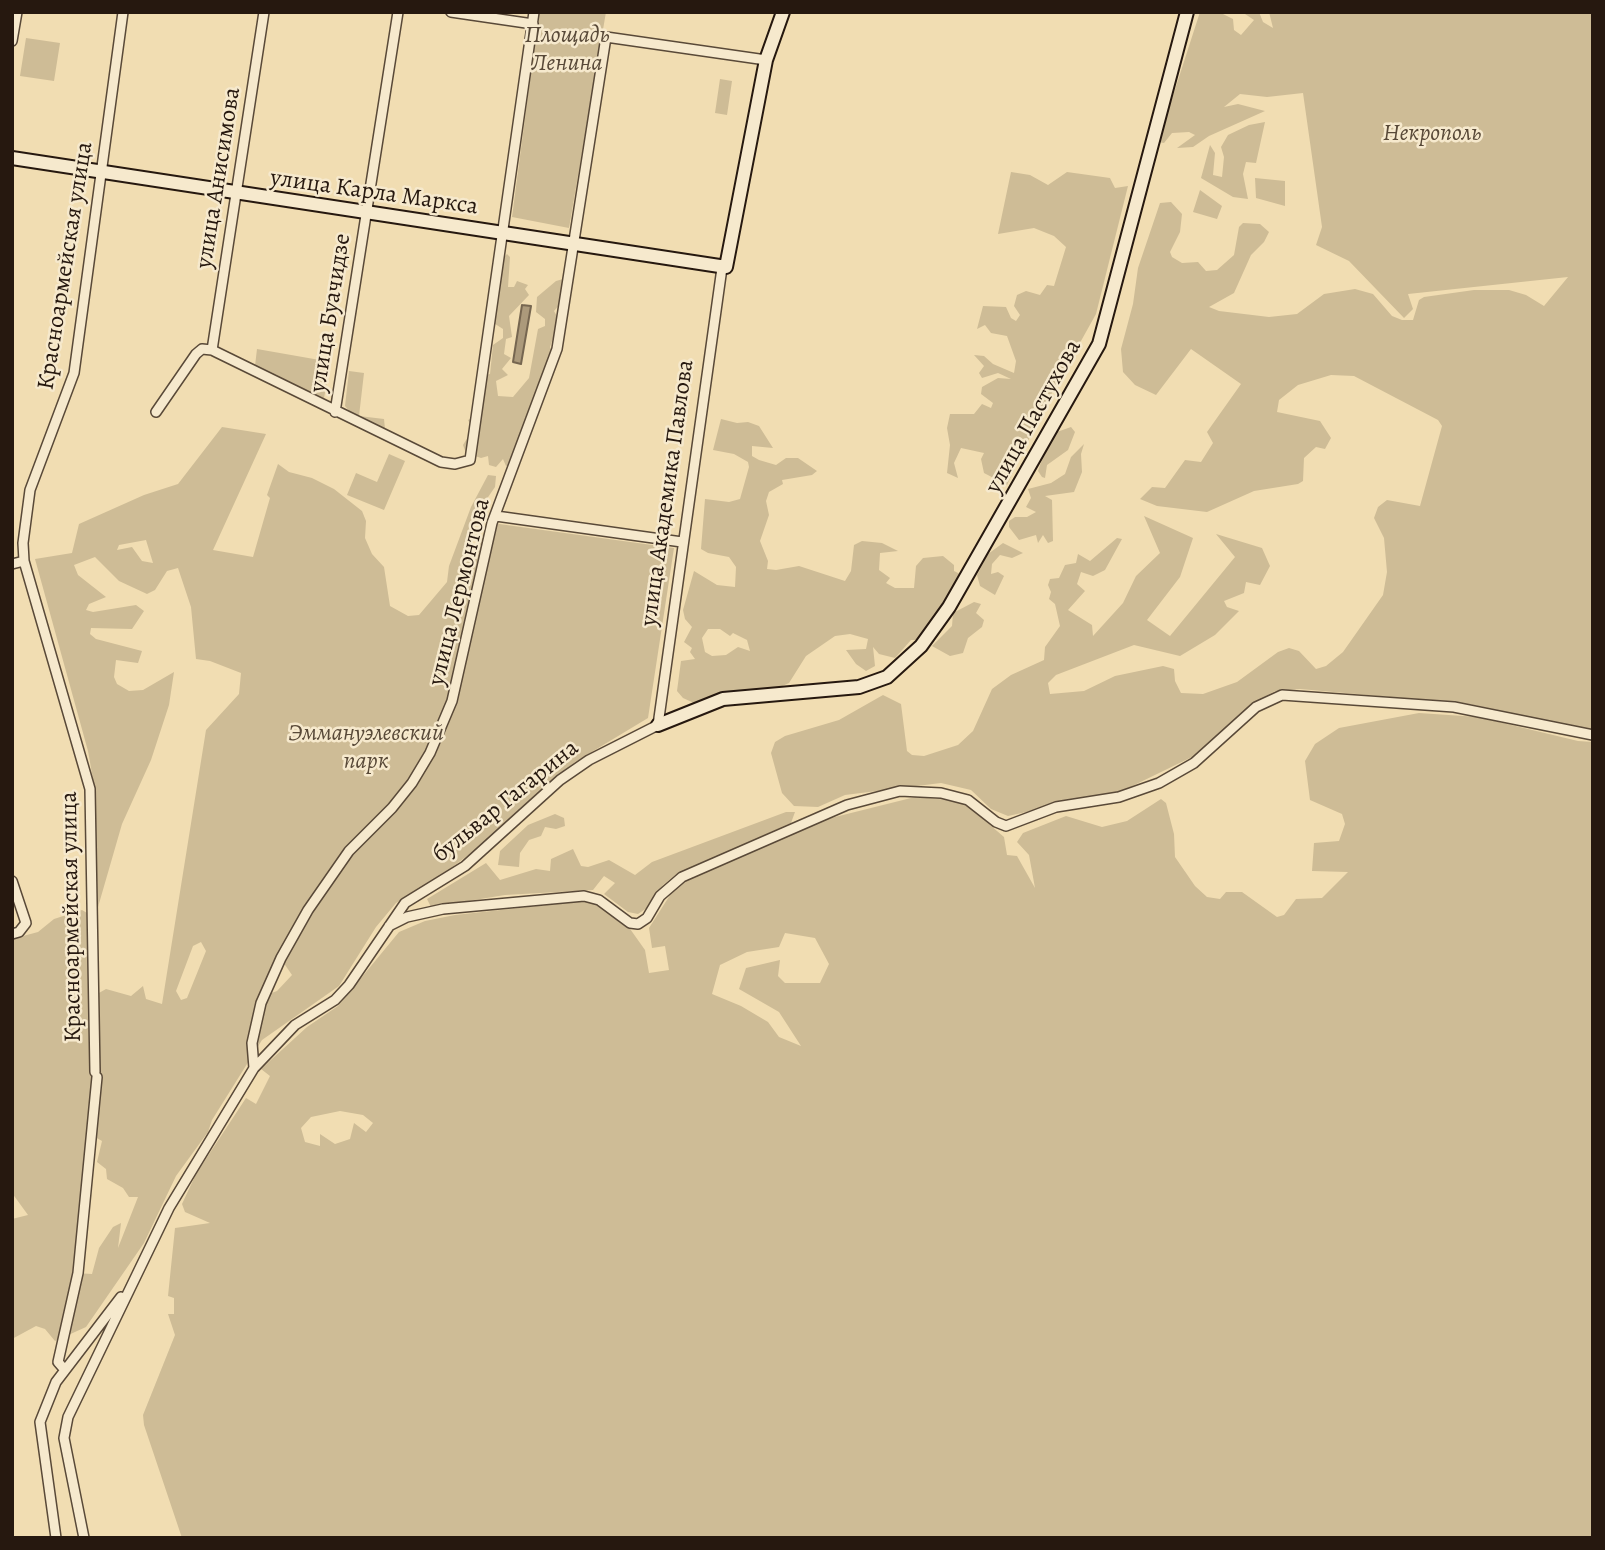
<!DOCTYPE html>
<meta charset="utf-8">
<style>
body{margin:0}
#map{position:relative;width:1605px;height:1550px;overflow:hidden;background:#f1ddb2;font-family:Alegreya,serif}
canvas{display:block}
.frame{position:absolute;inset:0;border:14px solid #26180f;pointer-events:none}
</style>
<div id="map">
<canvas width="1605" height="1550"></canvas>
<div class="frame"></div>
</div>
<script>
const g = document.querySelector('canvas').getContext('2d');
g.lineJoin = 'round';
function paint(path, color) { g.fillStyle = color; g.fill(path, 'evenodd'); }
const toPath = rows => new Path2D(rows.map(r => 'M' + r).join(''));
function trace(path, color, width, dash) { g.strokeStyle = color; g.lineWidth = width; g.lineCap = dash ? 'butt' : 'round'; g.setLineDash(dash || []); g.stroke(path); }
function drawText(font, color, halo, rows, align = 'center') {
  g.font = font + ' Alegreya,serif'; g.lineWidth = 5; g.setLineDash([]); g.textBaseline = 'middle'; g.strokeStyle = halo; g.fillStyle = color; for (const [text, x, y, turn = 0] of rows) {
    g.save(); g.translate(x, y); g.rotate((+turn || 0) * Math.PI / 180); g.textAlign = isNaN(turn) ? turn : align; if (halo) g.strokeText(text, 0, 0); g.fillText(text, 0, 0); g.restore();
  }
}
paint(toPath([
 [539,12,606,12,569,228,512,217],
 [1200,12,1219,12,1233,19,1234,30,1241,35,1254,20,1242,12,1259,12,1263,22,1273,28,1269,12,1593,12,1593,730,1469,704,1300,689,1275,691,1253,703,1194,756,1122,791,1008,816,991,809,971,790,941,783,845,795,818,807,794,806,782,793,771,753,775,742,785,736,839,720,883,695,901,704,907,751,912,755,924,756,958,745,973,731,992,689,1011,675,1044,660,1045,647,1060,626,1055,604,1049,599,1051,592,1048,585,1050,579,1059,578,1065,565,1076,563,1078,554,1090,561,1117,538,1122,539,1105,570,1093,576,1081,572,1077,584,1085,591,1068,610,1092,625,1093,636,1123,603,1136,576,1160,553,1144,516,1193,538,1180,577,1147,620,1170,636,1235,557,1216,534,1262,548,1270,566,1260,585,1246,582,1244,593,1224,601,1227,607,1239,611,1215,635,1180,656,1134,645,1056,675,1048,683,1050,694,1084,691,1115,676,1163,666,1174,669,1175,681,1181,693,1203,694,1237,682,1278,652,1289,648,1299,651,1316,669,1326,666,1343,652,1383,595,1387,572,1384,538,1374,518,1378,507,1387,500,1420,506,1442,426,1438,420,1354,376,1331,375,1298,385,1279,400,1277,412,1320,421,1331,438,1325,449,1316,447,1304,458,1303,481,1298,484,1254,491,1207,512,1157,506,1140,499,1152,487,1165,488,1185,460,1201,462,1213,443,1207,432,1241,384,1191,349,1156,395,1135,385,1123,372,1121,349,1133,304,1138,268,1160,203,1171,202,1182,214,1180,232,1170,252,1172,257,1182,263,1198,262,1206,271,1217,270,1234,255,1239,227,1243,223,1260,224,1269,232,1264,242,1251,255,1234,293,1209,307,1219,311,1269,317,1297,314,1324,294,1355,289,1373,294,1392,316,1402,320,1413,320,1419,300,1424,297,1474,290,1509,290,1526,295,1544,306,1568,277,1408,294,1413,309,1404,318,1349,261,1316,245,1322,227,1303,93,1267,97,1240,94,1224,107,1238,104,1265,111,1209,136,1193,147,1177,148,1195,135,1189,132,1172,133,1164,143,1158,142],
 [26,38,60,43,54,81,20,76],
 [720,79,732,81,727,115,715,113],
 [1265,122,1256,163,1246,162,1243,174,1248,199,1233,197,1201,178,1210,145,1215,153,1213,175,1222,177,1224,157,1221,147,1228,135,1249,125],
 [1011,172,1030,175,1048,185,1067,172,1110,178,1115,188,1128,186,1096,314,1047,402,1007,485,984,473,981,459,984,453,961,448,954,463,958,478,947,473,950,445,947,428,950,414,974,414,982,404,991,408,993,403,981,394,982,387,998,378,1011,379,998,373,982,378,979,373,984,366,974,355,984,356,993,364,1014,373,1016,361,1007,336,991,333,985,325,977,329,983,306,1006,307,1011,318,1016,321,1020,315,1014,306,1017,295,1026,291,1040,295,1047,285,1054,286,1066,247,1054,236,1034,228,998,234],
 [1255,178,1285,181,1285,206,1256,198],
 [1200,190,1222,206,1217,219,1193,212],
 [507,254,510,257,508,287,514,287,517,281,528,285,525,289,529,295,509,316,512,337,506,339,504,354,511,358,502,369,508,375,496,381,498,396,513,397,529,378,538,329,545,326,545,319,536,312,537,297,556,281,567,278,563,301,554,311,559,320,550,347,553,354,544,379,536,389,527,428,511,465,506,466,503,459,496,467,489,465,488,456,481,458,466,453,463,445,473,429,468,420,474,417,473,408,480,399,481,376,490,374,493,345,503,338,503,329,492,322,503,258],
 [257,349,331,362,324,398,255,366],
 [349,371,364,373,359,416,384,419,385,429,350,412,345,406],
 [721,419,737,423,748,422,759,426,773,448,752,446,752,456,759,460,776,465,786,458,798,458,817,471,812,475,782,480,783,484,769,492,766,501,769,515,760,541,768,561,767,569,776,570,799,566,845,581,851,571,854,545,862,541,882,543,898,551,880,553,879,570,890,578,886,583,895,588,914,588,916,566,923,558,943,556,954,565,954,571,962,575,920,640,911,640,895,658,879,654,873,647,875,666,866,671,856,664,846,650,866,649,868,639,850,634,835,636,806,656,789,683,771,691,694,703,683,698,677,691,681,661,695,659,690,652,692,648,684,642,692,627,685,619,683,610,694,571,717,585,735,587,736,567,729,557,708,553,701,549,705,499,729,502,740,499,749,467,748,462,734,454,713,450],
 [708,629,720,629,730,636,733,633,747,640,750,651,738,647,726,655,712,656,705,652,702,638],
 [222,427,266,434,213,550,253,557,270,498,267,495,278,464,289,472,312,478,334,489,362,511,366,521,365,538,372,554,384,567,390,606,408,616,419,615,447,582,449,566,471,507,488,475,496,476,495,487,484,503,472,535,470,551,492,523,674,548,648,718,575,762,544,787,501,830,442,875,396,903,376,927,339,986,262,1040,212,1120,208,1132,176,1176,144,1243,86,1327,55,1341,45,1329,36,1326,12,1339,12,1219,28,1215,12,1193,12,939,38,932,54,919,82,910,87,913,89,928,90,998,106,989,131,996,143,986,146,999,162,1004,206,730,239,694,241,673,210,661,196,659,191,607,178,568,167,571,155,590,147,594,119,581,95,557,74,565,78,575,106,597,89,604,86,610,93,612,136,605,144,611,132,629,91,628,90,634,96,639,142,651,138,663,116,660,114,677,117,684,129,691,143,690,174,672,169,705,151,760,122,824,96,914,96,796,88,751,35,559,72,553,79,524,144,495,178,484],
 [146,540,153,563,142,561,132,547,117,550,119,545],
 [201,942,206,951,187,998,181,1000,176,991,193,946],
 [281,959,292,975,277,991,269,994],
 [95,1137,102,1141,97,1162,106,1169,107,1179,123,1188,129,1197,138,1197,118,1248,121,1223,113,1227,99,1248,92,1274,75,1273,76,1241,87,1146],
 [1071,427,1075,432,1068,450,1047,465,1045,478,1042,477,1038,471,1040,465,1054,433],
 [1084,444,1081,454,1082,472,1074,492,1045,496,1052,500,1053,541,1048,543,1043,535,1038,543,1036,535,1019,540,1009,527,1009,521,1015,517,1027,517,1036,512,1026,507,1031,498,1028,489,1051,483,1065,474,1071,457],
 [389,454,405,461,384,510,347,495,356,473,377,482],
 [1003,543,1023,553,1012,558,1000,555,992,564,991,574,998,572,1004,576,995,595,980,586,977,575,988,554],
 [974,602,981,604,976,613,984,620,982,627,968,638,963,653,950,656,932,646,952,626,953,613],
 [1419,713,1478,717,1578,741,1593,742,1593,1538,182,1538,144,1425,143,1415,175,1335,168,1314,174,1314,174,1298,168,1296,175,1228,210,1223,185,1212,182,1204,196,1174,246,1098,256,1104,270,1076,261,1069,307,1027,338,1006,399,932,425,921,455,915,583,901,598,904,628,926,645,950,649,973,669,970,665,946,652,948,649,928,672,892,682,883,698,873,827,819,915,797,962,801,1004,837,1007,855,1017,856,1035,888,1029,855,1017,842,1023,833,1066,816,1102,827,1127,821,1161,799,1166,803,1174,834,1175,857,1195,886,1207,897,1220,899,1226,892,1242,892,1277,917,1284,915,1296,899,1322,898,1348,872,1312,871,1314,843,1339,841,1345,824,1342,814,1310,800,1305,761,1315,744,1339,728],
 [785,933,815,938,829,964,820,983,785,983,778,976,780,960,746,968,739,989,779,1012,801,1046,779,1037,768,1022,741,1006,712,994,720,965,747,952,779,947],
 [340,1111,363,1115,373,1123,366,1132,354,1123,350,1139,335,1144,320,1134,320,1146,305,1142,301,1128,311,1117],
 [786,812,795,812,791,823,675,875,663,885,650,906,638,914,628,912,604,894,615,883,604,876,593,890,505,895,431,907,427,899,486,863,500,880,536,869,550,871,551,859,573,849,581,866,588,867,609,860,635,875,652,862],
 [555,814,564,818,565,826,556,829,545,827,541,836,529,840,520,853,519,867,498,865,500,851,528,825]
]), '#cebc96');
const water = toPath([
 [522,305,531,306,521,364,513,362,522,305]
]);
paint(water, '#ac9a7b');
trace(water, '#766650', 2);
const street = toPath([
 [451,12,533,24],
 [12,41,17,12],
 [212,350,264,12],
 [156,412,196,354,202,349,212,350,441,462,455,464,470,460,534,12],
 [335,412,398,12],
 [496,516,682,542],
 [12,564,24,561],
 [12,881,26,923,19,932,12,934],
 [389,926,407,917,443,909,584,896,599,900,630,923,638,924,647,918,660,896,682,877,847,805,900,791,941,793,968,800,996,822,1006,826,1056,807,1119,797,1159,783,1194,763,1256,707,1282,695,1454,707,1593,735],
 [254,1068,252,1043,261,1003,281,958,308,910,349,851,392,808,412,783,430,753,452,701,492,523,557,349,606,37,766,60],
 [95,1072,90,789,24,561,23,543,30,490,74,373,123,12],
 [65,1370,58,1362,78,1273,97,1077],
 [56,1538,40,1422,56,1382,121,1297],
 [84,1538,64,1438,68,1417,169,1208,254,1068,295,1025,335,1000,349,985,405,903,465,866,560,780,589,760,658,725,722,268]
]);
const secondary = toPath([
 [12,158,726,267,766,60,783,12],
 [658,725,723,699,859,687,887,677,921,646,949,607,1099,344,1187,12]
]);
trace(street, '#594938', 12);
trace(secondary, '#26180f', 16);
trace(street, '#f6e9cd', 9);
trace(secondary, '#f6e9cd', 12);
drawText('italic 24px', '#584938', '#f6e9cd', [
 ["Площадь",567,36],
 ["Ленина",567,64],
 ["Некрополь",1432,134],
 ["Эммануэлевский",366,734],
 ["парк",366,762]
]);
drawText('24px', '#26180f', '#f6e9cd', [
 ["улица Анисимова",219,178,-81],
 ["улица Карла Маркса",374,193,8],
 ["Красноармейская улица",66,266,-81],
 ["улица Буачидзе",331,313,-81],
 ["улица Пастухова",1034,417,-61],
 ["улица Академика Павлова",668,493,-82],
 ["улица Лермонтова",460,592,-76],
 ["бульвар Гагарина",506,802,-39],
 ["Красноармейская улица",72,917,-91]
]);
</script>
